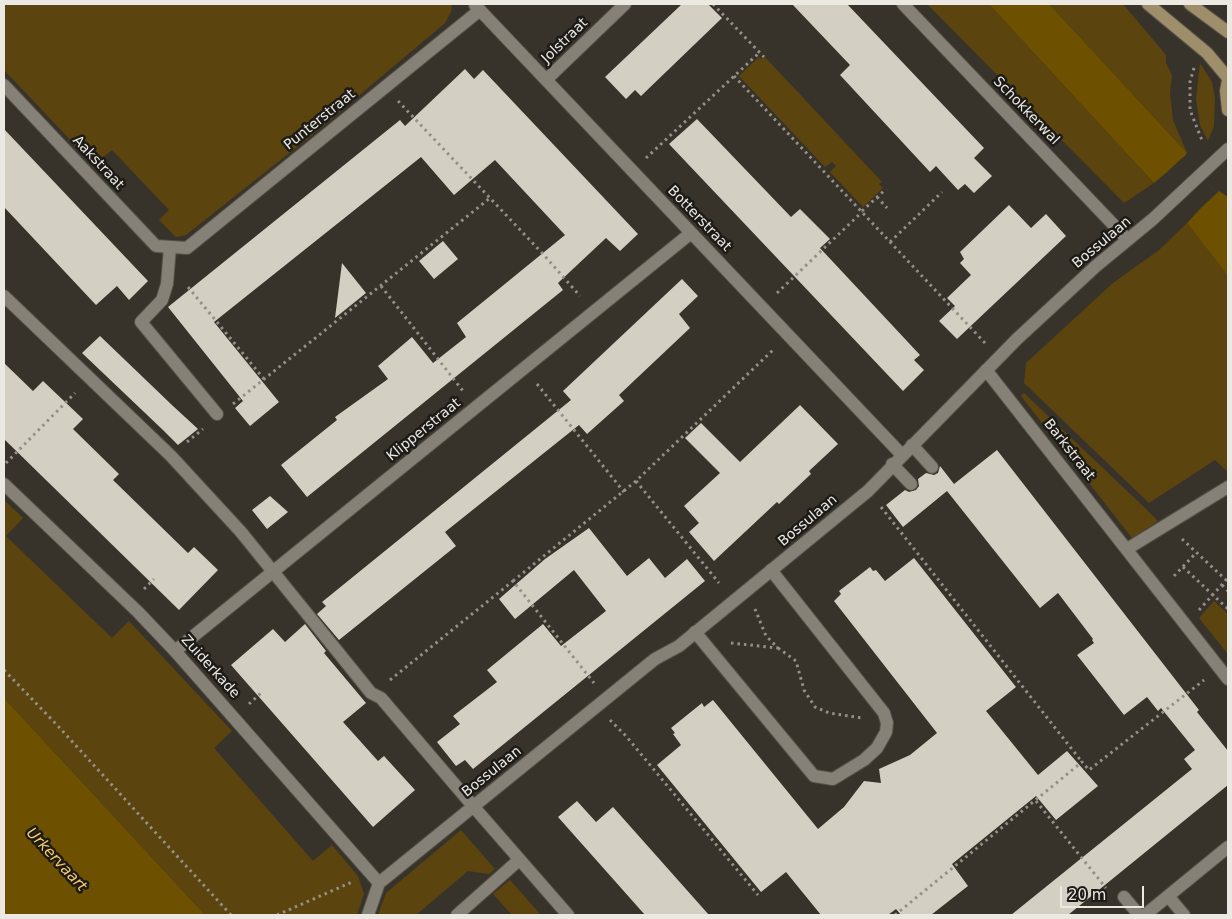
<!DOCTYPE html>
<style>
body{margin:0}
#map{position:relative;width:1232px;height:919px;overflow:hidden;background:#38332a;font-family:"DejaVu Sans",sans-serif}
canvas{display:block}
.frame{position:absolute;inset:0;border:5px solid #ece9e3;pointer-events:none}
.scale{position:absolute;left:1060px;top:886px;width:84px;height:22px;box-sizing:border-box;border:2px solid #ece9e3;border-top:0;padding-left:6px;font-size:15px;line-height:18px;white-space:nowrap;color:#ece9e3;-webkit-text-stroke:4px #1d1b17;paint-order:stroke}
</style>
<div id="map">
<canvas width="1232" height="919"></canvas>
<div class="frame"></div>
<div class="scale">20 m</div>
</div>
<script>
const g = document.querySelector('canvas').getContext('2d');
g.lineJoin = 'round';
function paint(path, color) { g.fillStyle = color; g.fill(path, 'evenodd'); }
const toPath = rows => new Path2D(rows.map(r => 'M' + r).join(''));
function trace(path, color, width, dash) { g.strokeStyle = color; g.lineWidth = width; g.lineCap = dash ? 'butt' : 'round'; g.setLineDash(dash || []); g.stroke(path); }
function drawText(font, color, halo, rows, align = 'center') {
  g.font = font + ' "DejaVu Sans",sans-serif'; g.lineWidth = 5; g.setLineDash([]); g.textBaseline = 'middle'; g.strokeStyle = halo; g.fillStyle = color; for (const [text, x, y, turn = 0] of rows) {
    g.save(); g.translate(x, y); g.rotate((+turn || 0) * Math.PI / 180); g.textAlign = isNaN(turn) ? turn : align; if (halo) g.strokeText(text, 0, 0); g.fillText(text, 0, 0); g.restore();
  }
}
paint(toPath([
 [4,4,451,4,452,5,451,12,445,23,312,135,186,235,176,237,159,220,169,210,112,150,94,165,4,70],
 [927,4,989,4,1154,183,1124,203],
 [1049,4,1123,4,1166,55,1166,63,1172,75,1170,93,1173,120,1187,153],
 [759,57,761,59,765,57,882,182,879,184,883,188,863,207,830,172,836,166,832,162,825,167,739,76],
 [1200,63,1212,82,1215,98,1214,126,1208,141,1200,125,1196,99],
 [1187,223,1228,276,1228,472,1215,460,1149,503,1024,383,1026,363,1113,283,1159,250],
 [1024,393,1144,507,1158,521,1132,538,1021,396],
 [4,500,23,518,6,536,112,638,129,621,232,731,214,748,313,861,332,845,358,876,364,894,357,915,205,915,4,698],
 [1214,601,1228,614,1227,653,1199,618],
 [461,830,495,869,489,874,468,871,416,915,378,915,386,893],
 [510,880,541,915,512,915,493,894]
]), '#5b440e');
paint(toPath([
 [989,4,1049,4,1187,153,1183,158,1217,193,1219,191,1228,197,1228,276,1187,223,1201,208,1198,204,1167,172,1154,183],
 [4,698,205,915,4,915]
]), '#6e5100');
paint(toPath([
 [1183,157,1217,193,1201,208,1167,172]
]), '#38332a');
paint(toPath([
 [682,4,708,4,722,18,641,96,635,90,626,99,605,77],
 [792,4,847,4,984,148,974,158,992,176,974,193,965,184,958,190,936,166,930,172,840,75,850,65],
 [465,69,474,79,483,70,638,234,620,251,606,238,558,283,563,290,307,497,281,465,337,420,335,417,388,379,378,366,412,337,433,363,466,337,457,323,565,235,495,160,454,195,421,157,214,322,279,402,250,426,235,408,243,401,168,307,400,120,405,126],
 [697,119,791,217,800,209,830,239,820,248,920,355,914,360,924,370,903,391,669,144],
 [4,129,148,281,129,300,117,286,96,305,4,207],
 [1009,205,1031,228,1046,214,1066,236,957,339,939,321,955,306,947,298,971,275,960,263,964,259,960,252],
 [443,241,458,259,434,279,419,261],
 [342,263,366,293,335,318],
 [682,279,698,296,679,314,690,328,619,395,624,401,587,434,579,425,445,532,456,546,339,640,317,614,326,606,322,602,571,400,563,391],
 [100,336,173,406,198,429,178,445,164,431,82,353],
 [4,363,33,391,43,381,83,419,73,429,119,474,113,480,188,553,194,547,218,570,179,610,4,439],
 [800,405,838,444,809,471,811,474,779,504,777,502,714,561,689,532,699,523,684,506,720,473,685,438,701,423,740,462],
 [997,450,1199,710,1197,712,1228,751,1228,785,1068,915,1011,915,1192,769,1184,759,1195,750,1161,708,1158,711,1147,697,1124,715,1077,655,1094,643,1092,640,1093,639,1058,593,1040,608,947,491,903,527,886,505,905,490,909,492,916,490,919,486,918,479,926,473,934,475,938,473,940,466,954,484],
 [270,496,288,512,267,529,252,510],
 [589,528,627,576,649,558,665,578,687,559,705,581,473,769,465,760,456,766,437,742,460,724,453,716,497,682,487,670,543,624,561,646,606,611,574,570,515,619,499,599,545,559],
 [914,558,1016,687,986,711,1038,775,1067,751,1098,786,1056,820,1036,796,952,864,968,886,931,915,901,915,896,909,888,915,821,915,786,872,761,892,657,765,681,745,673,734,675,733,671,728,702,703,704,707,713,700,818,829,844,807,864,781,881,783,879,769,910,755,937,733,834,601,841,594,839,591,870,567,873,571,876,570,885,581],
 [305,624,326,651,324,653,366,703,343,722,378,761,384,756,415,790,373,827,231,665,273,629,285,642],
 [577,801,596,822,613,807,709,915,645,915,558,817]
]), '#d4cfc3');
const service = toPath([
 [170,247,167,284,162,300,141,322,217,414],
 [4,296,171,456,241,532,371,693,381,698,473,806],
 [912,445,932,467],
 [892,464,911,484],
 [1127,549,1228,487],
 [695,632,814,776,833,779,864,760,877,748,886,732,887,723,884,713,771,570],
 [1124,897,1139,915]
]);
const minor = toPath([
 [903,4,1128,240],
 [475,5,902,455],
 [547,79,625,4],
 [4,85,156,246,187,248,480,10],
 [986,370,1228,679],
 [4,484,138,612,175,651,379,883],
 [175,651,691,233],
 [473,806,568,915],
 [1168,896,1184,915],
 [368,915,379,883,655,659,679,646,868,491,1017,339,1096,266,1153,219,1228,149],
 [457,915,519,860],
 [1145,915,1228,847]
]);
const secondary = toPath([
 [1148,4,1207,53,1228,78],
 [1190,4,1228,32],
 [1228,80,1226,91,1228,110]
]);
trace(service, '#545149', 14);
trace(minor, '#545149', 14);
trace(secondary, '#545149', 14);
trace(toPath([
 [713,4,764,57],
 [1194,68,1190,82,1190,110,1203,143],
 [734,76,985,343],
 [398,101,543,254,580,296],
 [646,158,759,53],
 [877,197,887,208],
 [862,211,886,189],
 [890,242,942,192],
 [381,286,463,391],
 [188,287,264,379],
 [777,293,862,212],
 [537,384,624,492],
 [233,404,490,198],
 [187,442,203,429],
 [6,463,75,393],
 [636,481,719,583],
 [881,507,1082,762],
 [1182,539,1226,580],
 [1183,567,1228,609],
 [1174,576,1196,553],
 [513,581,636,481,774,349],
 [1222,585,1228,591],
 [144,589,154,579],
 [1199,610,1228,578],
 [731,643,778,648,766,636,755,609],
 [778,648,796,661,804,690,815,707,829,713,862,718],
 [4,670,57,725,231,915],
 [390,680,513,581,594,683],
 [249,704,262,692],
 [610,720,626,736,758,895],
 [1036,801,1106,888],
 [277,915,352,882],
 [895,915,1082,762,1089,770,1204,680]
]), '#949089', 3, [2.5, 4]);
trace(service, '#868177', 12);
trace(minor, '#868177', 12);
trace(secondary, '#9f8e6a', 12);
drawText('14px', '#ece9e3', '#1d1b17', [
 ["Jolstraat",565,41,-44],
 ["Schokkerwal",1026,111,46],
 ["Punterstraat",320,120,-39],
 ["Aakstraat",98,163,47],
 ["Botterstraat",699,219,46],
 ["Bossulaan",1102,243,-40],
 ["Klipperstraat",424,430,-39],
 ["Barkstraat",1069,450,52],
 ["Bossulaan",808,521,-40],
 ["Zuiderkade",210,667,48],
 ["Bossulaan",492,772,-39]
]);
drawText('italic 15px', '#f7cb6c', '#1d1b17', [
 ["Urkervaart",56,860,47]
]);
</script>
